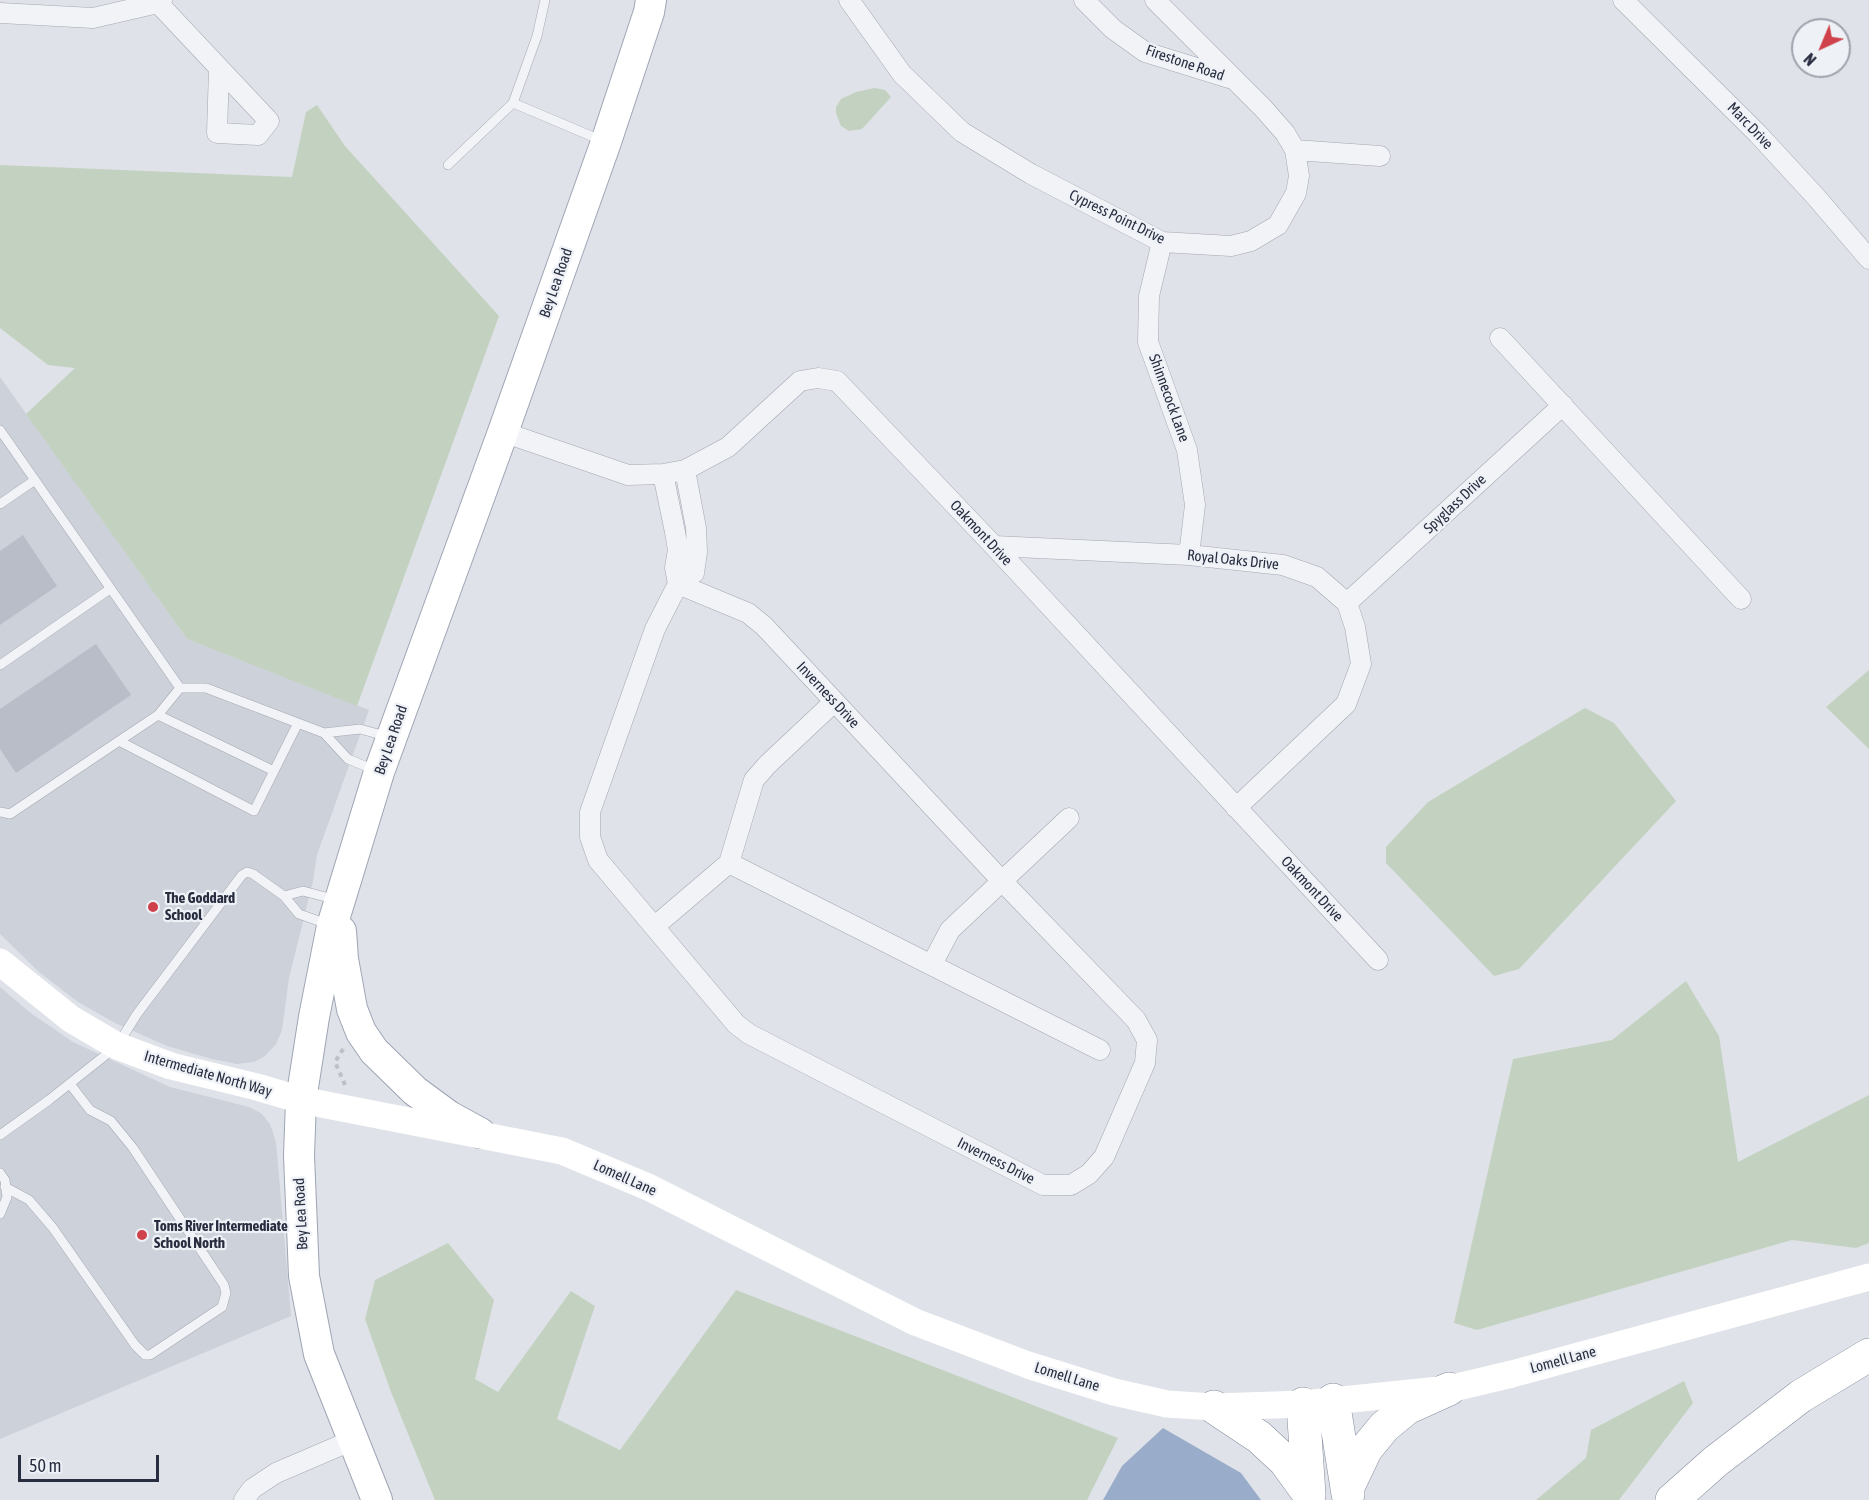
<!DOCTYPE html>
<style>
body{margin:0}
#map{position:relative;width:1869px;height:1500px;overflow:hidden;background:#dfe2e8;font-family:"Asap Condensed",sans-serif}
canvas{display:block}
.north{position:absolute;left:1791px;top:18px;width:60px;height:60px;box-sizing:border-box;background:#eef1f6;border:2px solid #9fa3ad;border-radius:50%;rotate:224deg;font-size:16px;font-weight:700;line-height:24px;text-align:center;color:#282e40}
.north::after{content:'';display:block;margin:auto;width:21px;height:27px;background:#cf424b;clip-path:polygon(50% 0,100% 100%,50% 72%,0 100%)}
.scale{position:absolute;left:18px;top:1455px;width:141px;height:27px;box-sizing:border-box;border:3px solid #282e40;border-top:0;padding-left:8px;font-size:18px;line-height:21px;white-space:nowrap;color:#282e40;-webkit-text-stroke:4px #eef1f6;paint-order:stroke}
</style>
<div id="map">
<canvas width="1869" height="1500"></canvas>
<div class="north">N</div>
<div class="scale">50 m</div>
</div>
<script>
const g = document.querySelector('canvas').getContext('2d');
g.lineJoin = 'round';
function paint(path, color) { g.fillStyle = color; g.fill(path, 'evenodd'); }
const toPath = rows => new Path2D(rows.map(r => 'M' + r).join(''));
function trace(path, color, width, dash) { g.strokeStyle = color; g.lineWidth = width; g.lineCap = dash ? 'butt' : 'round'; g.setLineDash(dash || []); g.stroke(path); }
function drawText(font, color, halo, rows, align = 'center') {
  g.font = font + ' "Asap Condensed",sans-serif'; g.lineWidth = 4.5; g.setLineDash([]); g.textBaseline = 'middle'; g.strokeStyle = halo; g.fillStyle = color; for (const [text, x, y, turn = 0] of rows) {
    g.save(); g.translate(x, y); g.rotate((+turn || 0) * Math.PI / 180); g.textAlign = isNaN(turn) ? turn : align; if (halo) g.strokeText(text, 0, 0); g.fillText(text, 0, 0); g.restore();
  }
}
paint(toPath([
 [0,377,187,639,369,710,317,855,313,881,289,978,282,1030,276,1044,265,1056,254,1062,237,1064,212,1059,167,1046,115,1023,78,1002,39,972,0,934],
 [0,987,32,1014,73,1042,170,1087,249,1107,261,1113,270,1124,276,1142,291,1316,0,1439]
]), '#cdd1da');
paint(toPath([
 [874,88,885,90,891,97,862,129,849,131,841,126,836,113,836,107,841,99,856,92],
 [317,105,345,146,499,316,357,706,187,639,26,414,75,368,48,365,0,328,0,165,292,177,306,112],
 [1869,670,1869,749,1826,707],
 [1585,708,1614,723,1676,801,1519,969,1494,976,1386,863,1386,847,1428,802],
 [1686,981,1719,1036,1738,1162,1869,1095,1869,1243,1856,1248,1792,1240,1477,1330,1454,1323,1513,1059,1612,1040],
 [448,1243,494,1300,475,1379,498,1392,571,1291,595,1306,557,1419,620,1450,736,1290,1118,1438,1087,1500,435,1500,391,1392,365,1319,375,1280],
 [1684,1381,1693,1403,1619,1500,1536,1500,1586,1458,1591,1430]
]), '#c3d2c0');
paint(toPath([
 [1163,1428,1241,1473,1261,1500,1103,1500,1122,1466]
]), '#99acc9');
paint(toPath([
 [23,535,57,586,0,625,0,551],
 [96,644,131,695,16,773,0,749,0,709]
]), '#b9bdc8');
const lane = toPath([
 [545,0,537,36,513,103,603,141],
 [448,165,513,103],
 [0,430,180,688,206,688,324,733,360,729,389,737],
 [0,504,35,480],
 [0,665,110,589],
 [158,715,274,771],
 [324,733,348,759,377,771],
 [119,741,158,715,180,688],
 [0,812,10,814,119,741,254,811,297,725],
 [284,896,303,891,337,900],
 [0,1135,49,1100,117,1046,137,1014,242,875,247,872,253,874,284,896,299,914,330,925],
 [0,1173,5,1180,7,1197,0,1214],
 [5,1187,29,1200,53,1228,135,1345,145,1355,150,1355,222,1307,226,1293,224,1285,133,1148,111,1121,90,1110,70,1084]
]);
const street = toPath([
 [849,0,902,74,962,132,1031,174,1162,242,1231,246,1251,241,1278,225,1296,193,1299,176,1295,150,1285,133,1263,108,1155,0],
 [1084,0,1113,29,1145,52,1229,78],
 [1623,0,1758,134,1816,197,1869,259],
 [158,3,269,121,258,135,217,133,219,69],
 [0,13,93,18,158,3,162,0],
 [1295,150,1380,156],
 [1162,242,1149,296,1148,342,1187,450,1195,505,1189,555],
 [1500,338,1741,599],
 [503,432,628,475,663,474,685,470,728,447,800,381,818,378,837,381,994,546,1378,960],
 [663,474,675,532,678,550,675,568,678,584,694,573,697,552,696,528,685,470],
 [994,546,1189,555,1283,565,1317,577,1347,603,1355,627,1361,664,1346,704,1236,808],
 [678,584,748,613,764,626,1002,881,1136,1020,1147,1040,1145,1063,1104,1157,1089,1174,1071,1185,1043,1185,749,1034,736,1024,598,860,590,837,590,812,655,629,678,584],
 [1347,603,1563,405],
 [729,863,1100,1050],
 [655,926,729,863,754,780,767,765,834,702],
 [932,964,950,930,1069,818],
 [244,1500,252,1489,276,1473,353,1440]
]);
const primary = toPath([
 [341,931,343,959,352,1009,361,1032,374,1051,415,1091,449,1116,480,1133],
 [377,1500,319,1354,304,1276,299,1156,301,1100,314,1017,332,926,379,772,503,432,606,142,649,12,651,0]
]);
const highway = toPath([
 [1333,1400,1348,1494],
 [1303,1404,1309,1495],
 [1214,1407,1259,1437,1285,1461,1309,1494],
 [1347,1489,1366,1449,1384,1427,1407,1408,1449,1389],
 [1672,1500,1716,1461,1801,1396,1869,1355]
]);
trace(lane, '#a4a8b2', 10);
trace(street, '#a4a8b2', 21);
trace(primary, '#9ea5b4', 32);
trace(highway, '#868e9f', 34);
trace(toPath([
 [345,1085,335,1062,345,1046]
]), '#bdc0c7', 4, [4.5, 4.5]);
trace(lane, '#f2f3f7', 9);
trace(street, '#f2f3f7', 20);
trace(toPath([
 [0,962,71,1019,117,1046,171,1066,257,1087,301,1100,562,1151,648,1187,915,1322,1028,1365,1114,1392,1167,1404,1214,1407,1303,1404,1449,1389,1512,1374,1869,1277]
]), '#fff', 27);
trace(primary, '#fff', 30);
trace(highway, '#fff', 33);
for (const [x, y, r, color] of [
 [153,907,6,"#cf424b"],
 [142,1235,6,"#cf424b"]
]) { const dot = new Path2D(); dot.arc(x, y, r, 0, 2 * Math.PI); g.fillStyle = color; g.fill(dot); trace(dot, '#eef1f6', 2); }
drawText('15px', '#282e40', '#eef1f6', [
 ["Firestone Road",1185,63,19],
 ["Marc Drive",1750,126,46],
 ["Cypress Point Drive",1117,217,26],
 ["Bey Lea Road",556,283,-71],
 ["Shinnecock Lane",1169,398,70],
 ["Spyglass Drive",1455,504,-43],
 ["Oakmont Drive",981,533,47],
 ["Royal Oaks Drive",1233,560,6],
 ["Inverness Drive",828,695,47],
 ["Bey Lea Road",391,740,-71],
 ["Oakmont Drive",1312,889,47],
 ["Intermediate North Way",208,1074,16],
 ["Inverness Drive",996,1161,27],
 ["Lomell Lane",625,1178,24],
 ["Bey Lea Road",301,1214,-93],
 ["Lomell Lane",1563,1360,-15],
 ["Lomell Lane",1067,1377,17]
]);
drawText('bold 15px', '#282e40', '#eef1f6', [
 ["The Goddard",165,898],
 ["School",165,915],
 ["Toms River Intermediate",154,1226],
 ["School North",154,1243]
], 'left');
</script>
